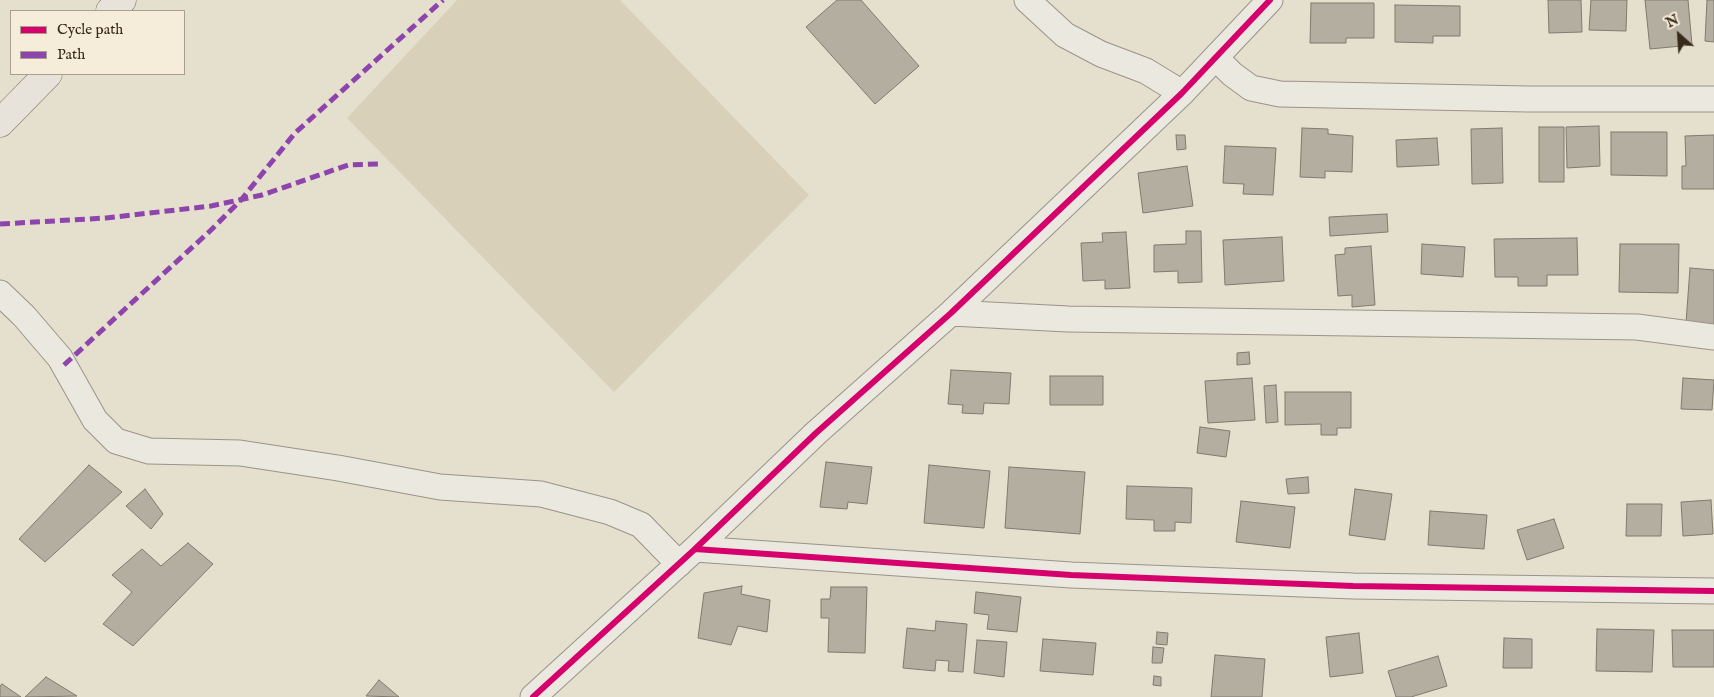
<!DOCTYPE html>
<style>
body{margin:0}
#map{position:relative;width:1714px;height:697px;overflow:hidden;background:#e5dfce;font-family:"IM FELL English",serif}
canvas{display:block}
.legend{position:absolute;left:10px;top:10px;width:175px;height:65px;box-sizing:border-box;background:#f5edd9;border:1px solid #a99f8c;margin:0;padding:6px 9px;list-style:none;font-size:15px;color:#382918}
.legend li{display:flex;align-items:center;gap:10px;height:25px}
.legend b{width:25px;border:1px solid #a99f8c}
.north{position:absolute;left:1654px;top:10px;width:50px;height:50px;-webkit-text-stroke:4px #f5edd9;paint-order:stroke;rotate:334deg;font-size:14px;font-weight:700;line-height:20px;text-align:center;color:#382918}
.north::after{content:'';display:block;margin:auto;width:18px;height:22px;background:#382918;clip-path:polygon(50% 0,100% 100%,50% 72%,0 100%)}
</style>
<div id="map">
<canvas width="1714" height="697"></canvas>
<ul class="legend">
<li><b style="height:6px;background:#d6006c"></b>Cycle path</li>
<li><b style="height:6px;background:#8e44ad"></b>Path</li>
</ul>
<div class="north">N</div>
</div>
<script>
const g = document.querySelector('canvas').getContext('2d');
g.lineJoin = 'round';
function paint(path, color) { g.fillStyle = color; g.fill(path, 'evenodd'); }
const toPath = rows => new Path2D(rows.map(r => 'M' + r).join(''));
function trace(path, color, width, dash) { g.strokeStyle = color; g.lineWidth = width; g.lineCap = dash ? 'butt' : 'round'; g.setLineDash(dash || []); g.stroke(path); }
paint(toPath([
 [457,0,620,0,809,195,614,392,347,118]
]), '#d9d0b9');
const building = toPath([
 [837,0,861,0,919,66,875,104,806,27,837,0],
 [1548,0,1581,0,1582,32,1549,33,1548,0],
 [1591,0,1627,0,1626,31,1589,30,1591,0],
 [1645,0,1688,0,1692,45,1650,49,1645,0],
 [1707,0,1714,0,1714,42,1705,41,1707,0],
 [1311,3,1374,3,1374,38,1346,38,1346,43,1310,43,1311,3],
 [1395,5,1460,6,1460,36,1433,36,1433,43,1395,42,1395,5],
 [1599,126,1600,166,1567,168,1566,127,1599,126],
 [1539,127,1564,127,1564,182,1539,182,1539,127],
 [1302,128,1328,129,1328,134,1353,136,1352,172,1325,171,1325,178,1300,177,1302,128],
 [1502,128,1503,183,1472,184,1471,129,1502,128],
 [1611,132,1667,132,1667,176,1611,175,1611,132],
 [1176,135,1185,135,1186,149,1177,150,1176,135],
 [1714,135,1714,189,1682,189,1682,166,1686,166,1685,136,1714,135],
 [1437,138,1439,165,1397,167,1396,140,1437,138],
 [1225,146,1276,148,1273,195,1243,194,1244,184,1223,183,1225,146],
 [1187,166,1193,206,1143,213,1138,173,1187,166],
 [1387,214,1388,232,1330,236,1329,217,1387,214],
 [1186,231,1201,231,1202,282,1178,283,1178,271,1154,272,1154,245,1186,244,1186,231],
 [1126,232,1130,288,1105,289,1105,280,1083,281,1081,243,1103,242,1102,233,1126,232],
 [1282,237,1284,281,1225,285,1223,240,1282,237],
 [1577,238,1578,275,1547,275,1547,286,1518,286,1518,277,1495,277,1494,239,1577,238],
 [1422,244,1465,247,1463,277,1421,274,1422,244],
 [1620,244,1679,244,1678,293,1619,292,1620,244],
 [1371,246,1375,305,1352,307,1352,295,1338,296,1335,255,1345,254,1345,248,1371,246],
 [1690,268,1714,270,1714,325,1686,323,1690,268],
 [1249,352,1250,364,1237,365,1237,353,1249,352],
 [951,370,1011,373,1009,404,984,403,983,414,962,413,963,405,948,404,951,370],
 [1050,376,1103,376,1103,405,1050,405,1050,376],
 [1252,378,1255,420,1208,423,1205,381,1252,378],
 [1683,378,1714,380,1712,410,1681,409,1683,378],
 [1276,385,1278,422,1266,423,1264,386,1276,385],
 [1285,392,1351,392,1351,428,1337,428,1337,435,1321,435,1321,424,1285,425,1285,392],
 [1200,427,1230,431,1226,457,1197,453,1200,427],
 [826,462,872,467,867,504,848,502,847,509,820,507,826,462],
 [89,465,122,492,45,562,19,539,89,465],
 [929,465,990,471,984,528,924,523,929,465],
 [1009,467,1085,472,1080,534,1005,528,1009,467],
 [1308,477,1309,493,1288,494,1286,479,1308,477],
 [1127,486,1192,488,1191,523,1175,522,1175,531,1154,531,1154,520,1126,519,1127,486],
 [145,489,163,514,151,529,126,506,145,489],
 [1355,489,1392,494,1385,540,1349,535,1355,489],
 [1711,500,1713,534,1683,536,1681,502,1711,500],
 [1241,501,1295,507,1290,548,1236,542,1241,501],
 [1627,504,1662,504,1661,536,1626,536,1627,504],
 [1430,511,1487,515,1484,549,1428,545,1430,511],
 [1554,519,1564,548,1527,560,1517,530,1554,519],
 [188,543,213,564,133,646,103,624,132,592,112,575,142,549,161,566,188,543],
 [742,586,741,594,770,600,767,632,738,626,731,645,698,638,704,593,742,586],
 [831,587,867,587,865,653,828,652,829,618,821,618,821,599,830,599,831,587],
 [976,592,1021,597,1017,632,987,629,989,615,974,613,976,592],
 [936,621,967,624,963,672,948,671,949,661,936,660,935,671,903,668,907,628,935,631,936,621],
 [1597,629,1654,630,1652,672,1596,671,1597,629],
 [1672,630,1714,630,1714,667,1673,667,1672,630],
 [1157,632,1168,633,1167,645,1156,644,1157,632],
 [1359,633,1363,673,1330,677,1326,637,1359,633],
 [1504,638,1532,639,1532,668,1503,668,1504,638],
 [1043,639,1096,643,1093,675,1040,671,1043,639],
 [977,640,1007,642,1004,677,974,673,977,640],
 [1153,647,1164,648,1162,663,1152,663,1153,647],
 [1215,655,1265,659,1262,697,1211,697,1215,655],
 [1438,656,1447,686,1411,697,1396,697,1388,671,1438,656],
 [1154,676,1161,677,1161,686,1153,685,1154,676],
 [46,677,77,696,25,697,46,677],
 [379,680,399,697,366,696,379,680],
 [2,684,21,697,0,697,0,686,2,684]
]);
paint(building, '#b4aea1');
trace(building, '#807a6f', 1);
const minor = toPath([
 [1027,0,1065,35,1101,54,1146,71,1182,93],
 [1216,58,1232,74,1251,88,1280,94,1527,99,1714,99],
 [0,293,24,316,60,358,95,420,116,441,149,451,240,453,338,468,440,487,541,494,610,512,641,525,679,564],
 [951,313,1068,319,1637,327,1714,337],
 [695,549,1071,575,1353,586,1714,591],
 [533,697,695,549,816,433,951,313,1182,93,1270,0]
]);
const primary = toPath([
 [110,11,122,0],
 [0,123,48,74]
]);
trace(minor, '#999488', 27);
trace(primary, '#807a6f', 29);
trace(minor, '#ebe8df', 25);
trace(primary, '#e8e3da', 28);
trace(toPath([
 [0,224,106,218,211,206,262,195,348,165,378,164],
 [64,365,210,231,241,200,295,133,443,0]
]), '#8e44ad', 5, [10, 5]);
trace(toPath([
 [695,549,1071,575,1353,586,1714,591],
 [533,697,695,549,816,433,951,313,1182,93,1270,0]
]), '#d6006c', 6);
</script>
